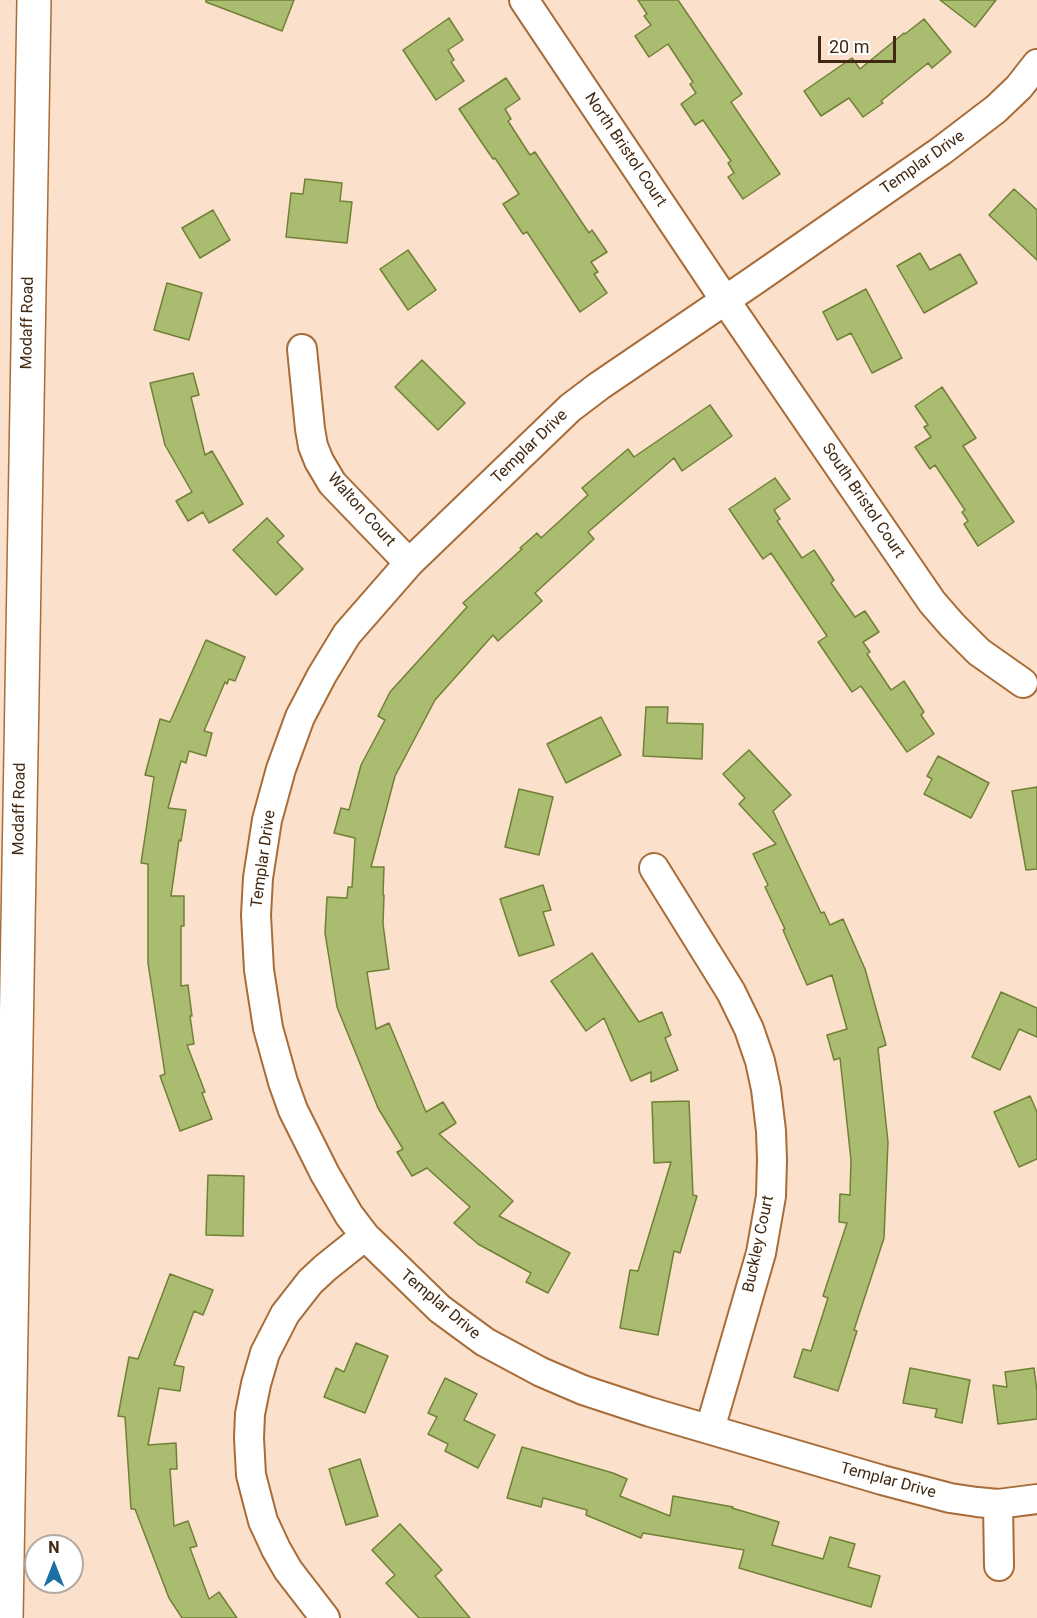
<!DOCTYPE html>
<style>
body{margin:0}
#map{position:relative;width:1037px;height:1618px;overflow:hidden;background:#fbe0cb;font-family:Roboto,sans-serif}
canvas{display:block}
.north{position:absolute;left:24px;top:1534px;width:60px;height:60px;box-sizing:border-box;background:#fff;border:2px solid #b3a9a0;border-radius:50%;rotate:0deg;font-size:16px;font-weight:700;line-height:24px;text-align:center;color:#412812}
.north::after{content:'';display:block;margin:auto;width:21px;height:27px;background:#1d71a2;clip-path:polygon(50% 0,100% 100%,50% 72%,0 100%)}
.scale{position:absolute;left:818px;top:36px;width:78px;height:27px;box-sizing:border-box;border:3px solid #412812;border-top:0;padding-left:8px;font-size:18px;line-height:21px;white-space:nowrap;color:#412812;-webkit-text-stroke:4px #fff;paint-order:stroke}
</style>
<div id="map">
<canvas width="1037" height="1618"></canvas>
<div class="north">N</div>
<div class="scale">20 m</div>
</div>
<script>
const g = document.querySelector('canvas').getContext('2d');
g.lineJoin = 'round';
function paint(path, color) { g.fillStyle = color; g.fill(path, 'evenodd'); }
const toPath = rows => new Path2D(rows.map(r => 'M' + r).join(''));
function trace(path, color, width, dash) { g.strokeStyle = color; g.lineWidth = width; g.lineCap = dash ? 'butt' : 'round'; g.setLineDash(dash || []); g.stroke(path); }
function drawText(font, color, halo, rows, align = 'center') {
  g.font = font + ' Roboto,sans-serif'; g.lineWidth = 4.5; g.setLineDash([]); g.textBaseline = 'middle'; g.strokeStyle = halo; g.fillStyle = color; for (const [text, x, y, turn = 0] of rows) {
    g.save(); g.translate(x, y); g.rotate((+turn || 0) * Math.PI / 180); g.textAlign = isNaN(turn) ? turn : align; if (halo) g.strokeText(text, 0, 0); g.fillText(text, 0, 0); g.restore();
  }
}
const building = toPath([
 [206,0,294,0,282,31,206,2,206,0],
 [638,0,678,0,742,94,731,102,780,174,743,199,728,177,734,173,728,163,731,161,703,120,695,125,681,104,696,93,690,84,693,82,668,44,649,57,635,36,651,25,644,16,647,14,638,0],
 [940,0,996,0,975,27,940,0],
 [449,18,463,40,448,50,454,60,451,62,464,81,436,100,403,50,449,18],
 [924,19,951,52,932,68,928,63,881,101,883,103,863,117,849,98,821,116,804,91,852,58,860,69,904,33,905,34,924,19],
 [506,78,520,99,505,109,511,119,508,121,530,155,535,152,589,233,592,230,607,252,591,262,598,272,594,274,607,293,580,312,527,232,523,234,503,204,519,194,495,158,493,159,459,109,506,78],
 [305,179,342,183,340,201,352,202,347,243,286,237,291,193,303,194,305,179],
 [1014,189,1037,210,1037,260,989,215,1014,189],
 [213,210,230,240,200,258,182,228,213,210],
 [408,250,436,290,408,310,380,269,408,250],
 [920,253,930,270,960,254,977,283,924,313,897,266,920,253],
 [167,283,202,293,189,340,154,330,167,283],
 [866,289,902,358,872,373,851,333,837,340,823,312,866,289],
 [422,360,465,403,438,430,395,387,422,360],
 [193,373,199,395,191,397,205,455,212,451,243,504,209,523,203,512,188,521,176,501,192,492,165,445,150,383,193,373],
 [942,387,976,438,963,446,1014,522,978,546,964,524,968,521,962,512,965,510,935,465,930,469,915,447,931,437,924,427,928,425,915,406,942,387],
 [710,405,732,436,682,471,674,458,588,532,594,539,535,593,542,601,498,641,493,635,435,700,395,776,371,867,384,867,383,895,384,895,383,924,389,969,367,972,376,1029,389,1023,426,1112,443,1102,456,1123,439,1134,513,1201,499,1216,570,1253,548,1293,526,1282,531,1273,478,1244,454,1223,470,1207,427,1168,412,1176,397,1152,403,1149,378,1108,337,1007,325,933,327,897,347,898,348,887,352,887,355,838,334,833,341,808,349,810,361,765,385,720,378,716,390,692,467,607,463,603,522,549,520,548,537,533,541,538,588,495,582,488,628,449,634,457,710,405],
 [775,478,790,499,774,510,780,519,777,521,802,558,814,550,834,580,831,583,855,617,865,611,879,632,863,642,870,652,867,654,891,690,904,681,924,712,921,715,934,734,907,752,861,686,852,692,818,642,827,636,771,553,763,559,729,509,775,478],
 [267,518,284,536,277,542,303,569,276,595,233,550,267,518],
 [206,640,245,657,235,681,229,679,227,684,225,682,204,731,212,733,206,756,189,751,186,763,181,761,168,808,186,810,181,841,179,840,171,896,184,896,184,926,181,926,181,986,188,985,192,1016,190,1016,194,1044,187,1045,205,1092,202,1093,212,1119,180,1131,160,1076,165,1074,148,963,148,864,141,863,154,777,145,775,160,719,170,722,206,640],
 [646,707,668,707,667,723,703,724,702,759,643,756,646,707],
 [601,717,621,755,566,783,547,744,601,717],
 [749,750,791,795,773,811,821,913,824,912,830,925,843,919,865,969,886,1045,878,1048,888,1142,884,1238,854,1330,857,1331,838,1391,794,1377,803,1349,811,1351,828,1298,823,1296,847,1223,839,1222,840,1194,850,1195,851,1160,840,1058,834,1060,827,1035,847,1029,832,975,807,985,783,930,785,929,765,887,768,885,753,854,776,844,739,804,745,798,723,774,749,750],
 [938,756,989,783,971,818,924,794,932,779,927,776,938,756],
 [1037,787,1037,869,1026,870,1012,791,1037,787],
 [519,789,553,797,539,855,505,847,519,789],
 [543,885,551,910,543,912,554,945,519,956,500,899,543,885],
 [592,953,639,1022,662,1012,671,1035,665,1038,678,1070,651,1082,651,1072,631,1081,604,1018,586,1031,551,981,592,953],
 [1001,992,1037,1008,1037,1037,1019,1029,1000,1070,972,1057,1001,992],
 [1030,1096,1037,1112,1037,1159,1019,1167,994,1112,1030,1096],
 [689,1101,693,1195,697,1196,680,1253,674,1251,658,1335,620,1328,630,1270,638,1271,671,1162,654,1163,652,1102,689,1101],
 [208,1175,244,1176,243,1236,206,1235,208,1175],
 [170,1274,213,1290,203,1315,194,1311,174,1365,184,1367,180,1391,159,1388,148,1445,176,1443,177,1469,170,1469,174,1526,188,1521,197,1546,190,1548,209,1599,219,1592,237,1618,182,1618,169,1598,135,1509,131,1509,125,1417,118,1416,129,1357,138,1359,170,1274],
 [356,1343,388,1356,365,1413,324,1397,336,1368,344,1372,356,1343],
 [910,1368,970,1380,962,1423,935,1417,937,1409,903,1403,910,1368],
 [1034,1368,1037,1391,1037,1419,998,1424,993,1385,1007,1387,1005,1372,1034,1368],
 [445,1378,477,1394,464,1420,495,1435,478,1468,445,1451,448,1444,428,1434,437,1417,428,1413,445,1378],
 [522,1447,613,1473,627,1479,620,1496,670,1516,673,1496,733,1507,732,1508,779,1522,772,1545,823,1559,830,1537,855,1544,848,1567,880,1576,871,1607,739,1568,744,1550,643,1533,641,1538,586,1515,587,1510,543,1498,541,1507,507,1498,522,1447],
 [360,1459,378,1516,346,1525,329,1469,360,1459],
 [400,1524,442,1570,435,1576,470,1618,419,1618,386,1583,395,1575,372,1550,400,1524]
]);
paint(building, '#aabc70');
trace(building, '#708035', 1.5);
const minor = toPath([
 [524,0,725,300,932,602,952,625,979,652,1023,683],
 [1037,64,1019,87,996,109,941,151,752,282,599,386,570,408,409,563,347,634,322,675,300,717,281,769,267,820,258,878,256,915,259,970,268,1028,283,1082,293,1110,325,1174,349,1215,365,1236,440,1309,485,1342,541,1372,583,1390,650,1412,882,1480,950,1498,977,1502,998,1504,1037,1499],
 [302,349,310,429,313,446,319,461,332,483,409,563],
 [654,868,731,992,749,1029,760,1061,766,1089,771,1131,772,1160,771,1196,761,1253,710,1429],
 [998,1504,999,1566],
 [325,1618,288,1570,276,1549,263,1521,251,1475,249,1438,250,1414,256,1384,265,1353,285,1314,310,1282,325,1268,365,1236]
]);
const tertiary = toPath([
 [6,1618,34,0]
]);
trace(minor, '#a86c38', 32);
trace(tertiary, '#a86c38', 36);
trace(minor, '#fff', 28);
trace(tertiary, '#fff', 33);
drawText('16px', '#412812', '#fff', [
 ["North Bristol Court",625,150,56],
 ["Templar Drive",923,163,-35],
 ["Modaff Road",28,323,-89],
 ["Templar Drive",530,447,-44],
 ["South Bristol Court",863,501,56],
 ["Walton Court",361,510,48],
 ["Modaff Road",20,809,-89],
 ["Templar Drive",264,859,-82],
 ["Buckley Court",759,1244,-78],
 ["Templar Drive",440,1305,40],
 ["Templar Drive",888,1481,15]
]);
</script>
